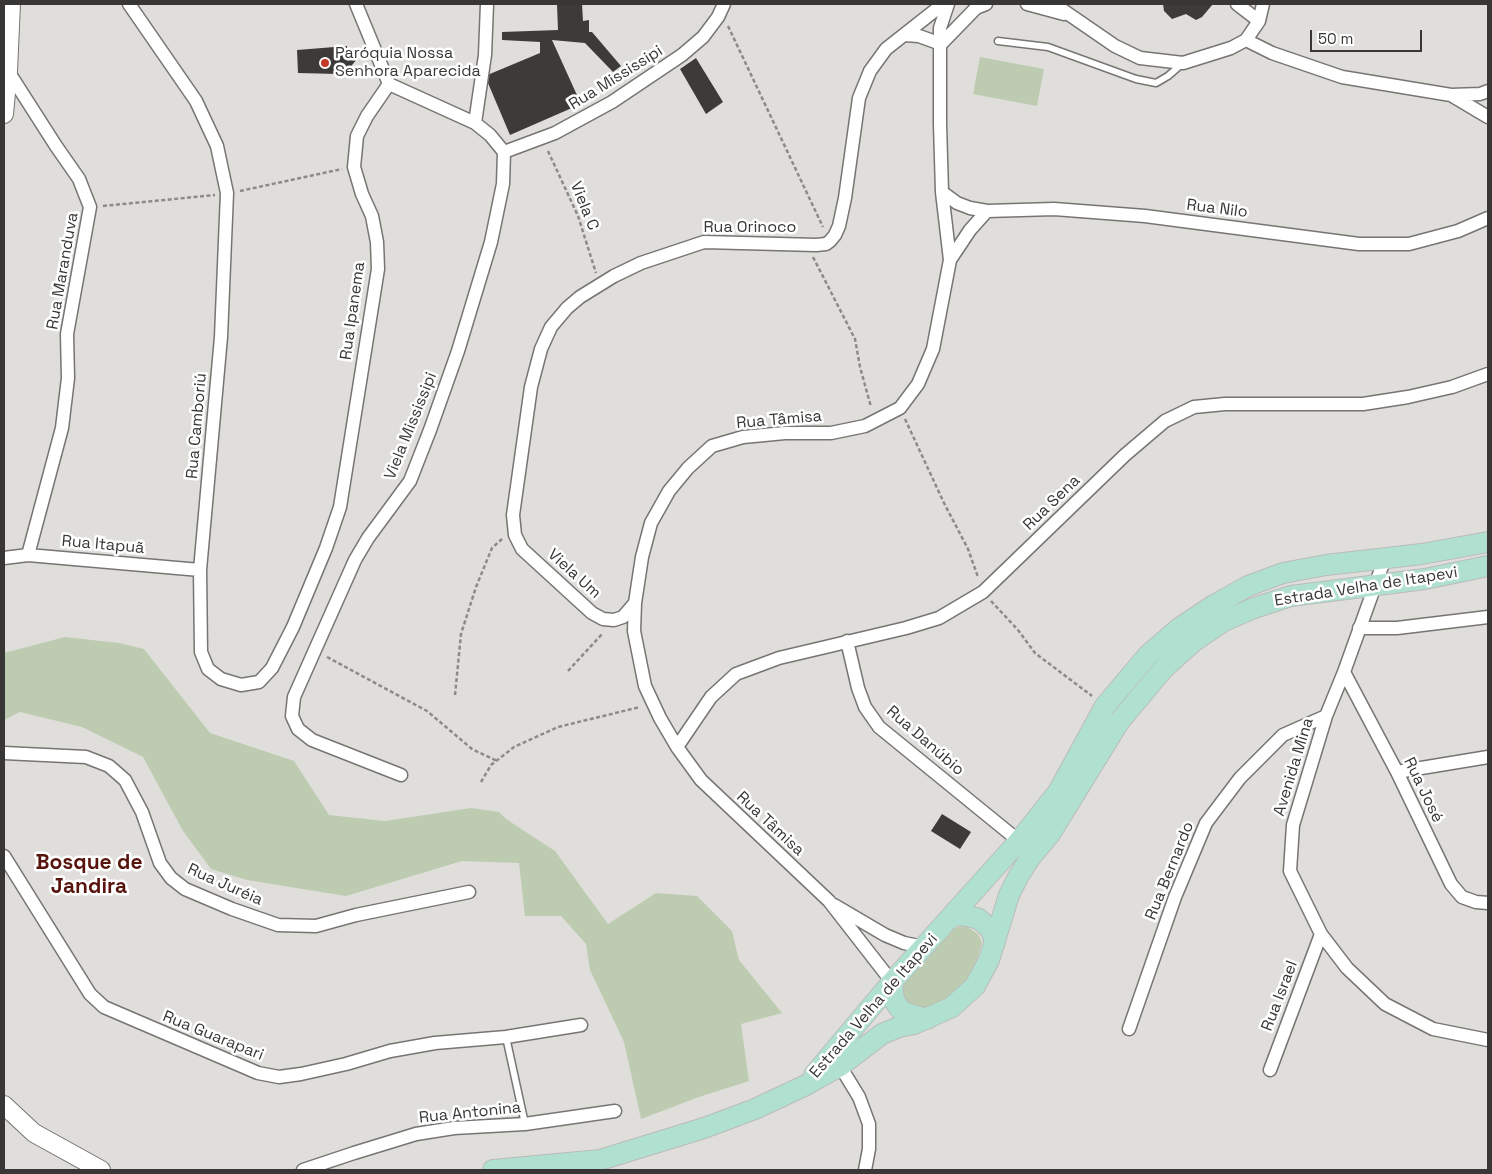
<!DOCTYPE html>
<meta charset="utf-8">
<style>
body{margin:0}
#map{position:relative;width:1492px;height:1174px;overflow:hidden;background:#dfdedb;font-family:"Space Grotesk",sans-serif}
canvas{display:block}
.frame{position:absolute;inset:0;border:5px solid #383736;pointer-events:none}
.scale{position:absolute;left:1310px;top:30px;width:112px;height:22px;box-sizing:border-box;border:2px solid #383736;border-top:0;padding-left:6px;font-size:15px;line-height:18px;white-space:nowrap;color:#383736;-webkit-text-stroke:4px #fff;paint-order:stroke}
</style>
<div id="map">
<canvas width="1492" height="1174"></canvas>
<div class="frame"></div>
<div class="scale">50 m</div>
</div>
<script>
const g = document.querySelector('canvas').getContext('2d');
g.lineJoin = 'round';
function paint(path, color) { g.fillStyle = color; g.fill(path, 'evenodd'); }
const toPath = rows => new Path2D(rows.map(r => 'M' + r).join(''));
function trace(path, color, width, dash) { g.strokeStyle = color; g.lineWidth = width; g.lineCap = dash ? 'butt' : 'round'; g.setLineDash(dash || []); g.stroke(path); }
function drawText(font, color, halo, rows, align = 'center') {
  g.font = font + ' "Space Grotesk",sans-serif'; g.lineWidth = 5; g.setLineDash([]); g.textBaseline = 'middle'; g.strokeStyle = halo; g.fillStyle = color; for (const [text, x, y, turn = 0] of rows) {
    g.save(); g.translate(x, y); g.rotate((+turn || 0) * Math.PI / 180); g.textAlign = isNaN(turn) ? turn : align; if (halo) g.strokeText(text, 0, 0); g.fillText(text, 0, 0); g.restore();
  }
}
paint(toPath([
 [980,57,1044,69,1037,106,973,94],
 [65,637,119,643,144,649,210,733,294,761,329,815,385,821,471,808,499,812,506,819,555,851,608,924,656,893,697,896,732,931,739,960,782,1013,741,1024,749,1081,699,1097,641,1119,624,1042,590,970,586,944,561,916,525,916,519,863,462,861,346,896,247,880,211,869,183,831,143,757,82,727,20,712,4,720,4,653],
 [964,925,978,934,982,942,976,966,970,979,936,1008,910,1010,899,989,949,930]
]), '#bdccb1');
paint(toPath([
 [557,4,582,4,583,21,589,20,589,32,592,32,621,66,613,72,585,43,552,40,581,104,510,135,485,76,540,53,540,42,502,40,502,32,558,30],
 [1163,4,1213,4,1202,17,1196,20,1186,14,1172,19,1164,11],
 [347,46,347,57,356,55,357,59,348,70,338,74,298,73,297,50],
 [696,58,723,102,706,114,680,69],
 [942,814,971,832,960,849,931,831]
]), '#3d3b39');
const lane = toPath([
 [998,41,1048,47,1136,79,1156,83,1168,76,1183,63],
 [506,1037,525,1124]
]);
const street = toPath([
 [129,4,196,101,217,146,227,193,221,337,200,570,201,652,208,669,221,679,241,685,259,682,272,668,293,627,326,548,340,507,378,269,377,242,372,216,362,194,354,167,357,136,367,116,389,84,356,4],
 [1027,4,1064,14],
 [1054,4,1115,46,1140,58,1183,63,1231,48,1246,40,1259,21,1263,4],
 [1237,4,1259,21],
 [904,35,919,36,941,44],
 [1246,40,1272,53,1342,77,1451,95,1488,117],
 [941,44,976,8,986,4],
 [8,71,56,146,79,179,90,207,67,334,68,378,62,428,28,555],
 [389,84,475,123,490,135,504,152],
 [1451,95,1480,94,1488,91],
 [475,123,485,55,487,4],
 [504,152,555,133,612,102,682,55,703,37,718,17,724,4],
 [942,192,957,203,970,208,987,211,1054,209,1145,216,1359,244,1409,244,1458,231,1488,218],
 [950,260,970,230,987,211],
 [4,558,28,555,200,570],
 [1385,558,1344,672,1326,716,1293,825,1290,871,1321,934,1347,968,1385,1004,1433,1029,1488,1040],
 [635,603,623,617,614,620,603,619,592,613,522,549,515,535,513,515,531,387,541,349,551,327,567,308,580,297,614,276,641,263,704,242,816,245,826,244,830,241,835,235,839,226,845,198,859,98,870,71,886,49,943,4],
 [1359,628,1397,628,1488,617],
 [847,641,858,688,865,707,879,727,1019,841],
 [1344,672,1397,772,1451,884,1462,897,1476,902,1488,903],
 [677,747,711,697,736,674,779,658,906,628,939,618,983,592,1125,455,1165,421,1194,407,1225,404,1363,404,1408,397,1452,387,1488,374],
 [4,753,86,757,109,766,125,780,142,812,160,863,171,878,185,889,232,909,278,925,316,926,356,915,469,892],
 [1397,772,1488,757],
 [401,775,312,740,298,729,292,716,294,697,355,560,368,538,410,481,430,430,458,351,491,242,503,184,504,152],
 [4,856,90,994,104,1007,258,1073,279,1077,301,1074,346,1064,390,1051,435,1043,506,1037,581,1025],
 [834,905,885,935,904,943,924,947],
 [892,982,829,901,701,780,677,747,660,718,645,686,634,631,635,603,642,557,651,523,669,491,688,468,712,446,743,437,785,433,831,433,865,426,900,408,918,384,933,349,950,260,942,192,940,124,940,28,948,4],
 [1129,1029,1175,897,1206,823,1240,778,1283,735,1326,716],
 [840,1066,859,1097,869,1124,869,1149,865,1170],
 [1270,1070,1321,934],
 [303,1170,354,1153,416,1134,454,1128,525,1124,615,1111]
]);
const secondary = toPath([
 [4,114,8,71,11,4],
 [4,1105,34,1133,101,1170]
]);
const primary = toPath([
 [952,916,964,915,979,919,991,930,995,942],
 [892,982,894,1000,899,1008,905,1013,927,1019],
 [814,1075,892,982,1019,841,1058,792,1105,706,1148,655,1178,629,1214,605,1248,586,1283,573,1326,565,1422,554,1488,542],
 [493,1170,600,1160,704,1128,755,1109,806,1085,840,1066,882,1034,899,1027,914,1024,952,1007,975,986,989,960,1009,895,1018,877,1030,858,1050,834,1119,722,1164,668,1193,642,1224,621,1254,608,1291,596,1425,579,1488,566]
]);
trace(lane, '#767572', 9);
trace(street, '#767572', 15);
trace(secondary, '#767572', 20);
trace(primary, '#bbb', 22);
trace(toPath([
 [728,26,823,227],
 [548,151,578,216,596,273],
 [240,191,342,169],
 [103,206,215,195],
 [813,257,855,339,860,367,871,407],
 [905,419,944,503,968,549,978,577],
 [991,601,1018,630,1035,653,1092,696],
 [327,657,427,711,472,749,497,761],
 [568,671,603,633],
 [455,695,461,634,476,587,492,548,502,539],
 [481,782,491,765,514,747,558,727,640,707]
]), '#8c8b89', 2.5, [4, 2.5]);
trace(lane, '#fff', 6);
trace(street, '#fff', 12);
trace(secondary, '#fff', 18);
trace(primary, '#b0e1d0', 20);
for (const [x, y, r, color] of [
 [325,63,5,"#c43826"]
]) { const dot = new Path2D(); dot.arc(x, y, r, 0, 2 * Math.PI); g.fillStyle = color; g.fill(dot); trace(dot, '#fff', 2); }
drawText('16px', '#383736', '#fff', [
 ["Paróquia Nossa",335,54],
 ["Senhora Aparecida",335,72]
], 'left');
drawText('16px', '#383736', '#fff', [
 ["Rua Mississipi",616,78,-32],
 ["Viela C",584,206,68],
 ["Rua Nilo",1217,209,7],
 ["Rua Orinoco",750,228],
 ["Rua Maranduva",63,271,-80],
 ["Rua Ipanema",353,311,-82],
 ["Rua Tâmisa",779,420,-5],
 ["Rua Camboriú",197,426,-85],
 ["Viela Mississipi",411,426,-68],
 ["Rua Sena",1052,503,-44],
 ["Rua Itapuã",103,545,5],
 ["Viela Um",574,574,42],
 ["Estrada Velha de Itapevi",1366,587,-9],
 ["Rua Danúbio",925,741,41],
 ["Avenida Mina",1294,767,-73],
 ["Rua José",1423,790,64],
 ["Rua Tâmisa",770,824,43],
 ["Rua Bernardo",1170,871,-68],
 ["Rua Juréia",225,885,24],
 ["Rua Israel",1280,996,-69],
 ["Estrada Velha de Itapevi",874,1006,-49],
 ["Rua Guarapari",213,1036,22],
 ["Rua Antonina",470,1113,-6]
]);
drawText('bold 21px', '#58150d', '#fff', [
 ["Bosque de",89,863],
 ["Jandira",89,887]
]);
</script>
